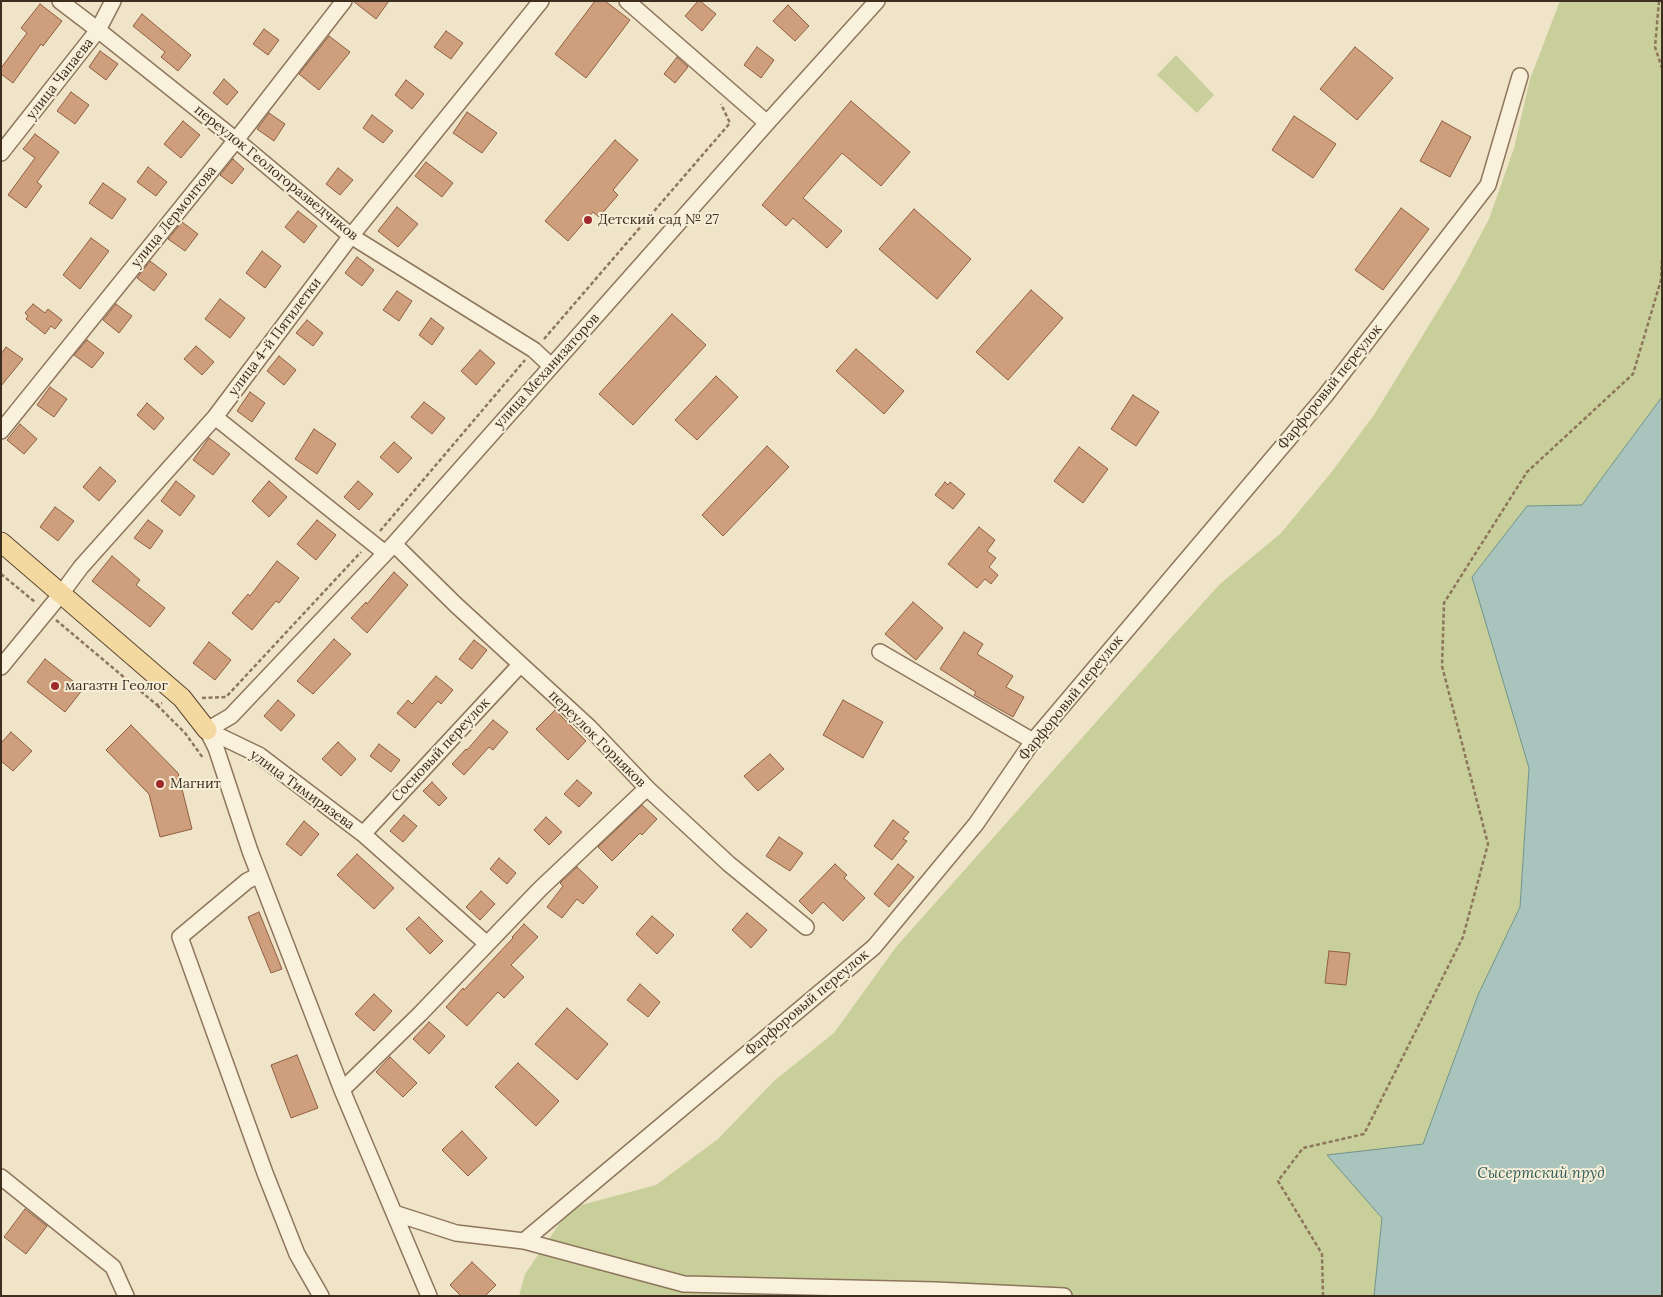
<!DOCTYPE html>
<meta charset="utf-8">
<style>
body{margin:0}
#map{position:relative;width:1663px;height:1297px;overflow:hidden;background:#f0e4c8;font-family:Lora,serif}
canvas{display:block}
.frame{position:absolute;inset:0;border:2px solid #3d2e20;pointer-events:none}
</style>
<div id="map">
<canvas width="1663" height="1297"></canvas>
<div class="frame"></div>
</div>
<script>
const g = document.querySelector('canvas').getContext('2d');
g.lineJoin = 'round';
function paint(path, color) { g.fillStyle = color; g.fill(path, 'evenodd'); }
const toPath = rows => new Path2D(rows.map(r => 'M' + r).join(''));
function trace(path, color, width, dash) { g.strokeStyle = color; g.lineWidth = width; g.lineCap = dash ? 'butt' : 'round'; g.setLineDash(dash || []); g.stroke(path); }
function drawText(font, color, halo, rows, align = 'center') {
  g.font = font + ' Lora,serif'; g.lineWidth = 4; g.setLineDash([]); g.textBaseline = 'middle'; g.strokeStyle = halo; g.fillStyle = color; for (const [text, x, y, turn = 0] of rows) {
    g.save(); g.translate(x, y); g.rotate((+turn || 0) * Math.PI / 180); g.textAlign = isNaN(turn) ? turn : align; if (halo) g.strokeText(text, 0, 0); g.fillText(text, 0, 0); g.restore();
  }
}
paint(toPath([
 [1560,1,1662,1,1662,397,1582,505,1527,506,1472,577,1529,768,1520,907,1478,995,1423,1144,1382,1218,1374,1296,519,1296,525,1274,570,1208,656,1185,718,1139,774,1081,834,1033,896,947,1170,639,1220,584,1281,533,1330,474,1374,415,1456,281,1489,219,1514,148,1530,79],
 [1176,55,1214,95,1197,113,1157,75]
]), '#c9cf9b');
const water = toPath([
 [1662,397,1662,1296,1374,1296,1382,1218,1327,1155,1423,1144,1478,995,1520,907,1529,768,1472,577,1527,506,1582,505,1662,397]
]);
paint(water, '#a9c4bc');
trace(water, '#6f938a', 1);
const building = toPath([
 [353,1,389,1,376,19,353,1],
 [595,1,605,1,630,20,586,78,555,54,595,1],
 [698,1,700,1,716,14,702,31,685,16,698,1],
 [40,4,62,21,43,46,41,44,13,83,1,74,1,68,27,33,21,28,40,4],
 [788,5,809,26,795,41,773,21,788,5],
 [142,14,191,55,178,71,161,57,165,52,133,26,142,14],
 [264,29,279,40,268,55,253,44,264,29],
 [446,31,463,43,451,59,434,47,446,31],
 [329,36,350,52,319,90,299,74,329,36],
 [757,47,774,60,761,78,744,65,757,47],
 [1355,47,1393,78,1357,120,1320,89,1355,47],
 [100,51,118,64,106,80,89,67,100,51],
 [677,57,688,67,675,83,664,74,677,57],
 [224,79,238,92,227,105,213,93,224,79],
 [406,80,424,94,412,109,395,95,406,80],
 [71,92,89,105,75,124,57,111,71,92],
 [851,101,910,152,881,186,842,153,803,198,842,231,827,248,793,218,786,226,762,205,851,101],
 [467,112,497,133,482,153,453,133,467,112],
 [269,113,285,124,274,141,257,129,269,113],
 [372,115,393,131,383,143,363,128,372,115],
 [1294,116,1336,144,1313,178,1272,150,1294,116],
 [183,121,200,135,181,158,164,144,183,121],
 [1442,121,1471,137,1450,177,1420,161,1442,121],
 [35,134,59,152,37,182,42,186,26,208,8,195,35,158,23,149,35,134],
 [615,140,638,160,613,190,618,195,599,217,593,212,568,241,545,221,615,140],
 [233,159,244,169,232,184,220,175,233,159],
 [426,162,453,183,442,197,415,176,426,162],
 [148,167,167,182,156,196,137,182,148,167],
 [338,168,353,180,340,195,326,184,338,168],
 [103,183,126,199,112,219,89,203,103,183],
 [397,207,418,224,398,247,378,231,397,207],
 [1401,208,1429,229,1383,290,1355,270,1401,208],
 [914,209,971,259,937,299,879,249,914,209],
 [298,211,317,226,304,243,285,227,298,211],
 [182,222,198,234,185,251,168,239,182,222],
 [91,238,109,251,80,289,63,275,91,238],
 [262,251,281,266,265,288,246,273,262,251],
 [357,257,374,270,362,286,345,273,357,257],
 [150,261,167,274,154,291,137,278,150,261],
 [1031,290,1063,318,1008,380,976,352,1031,290],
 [397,291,412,301,399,321,383,310,397,291],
 [220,299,245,318,230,338,205,319,220,299],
 [33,304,45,313,48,309,62,320,55,329,51,326,45,334,26,319,28,316,25,313,33,304],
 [116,304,132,316,119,333,103,320,116,304],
 [672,314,706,345,633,425,599,394,672,314],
 [431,318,444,328,432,345,419,335,431,318],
 [307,320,323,333,313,346,296,333,307,320],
 [87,340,104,353,92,368,74,355,87,340],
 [196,346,214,362,202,375,184,359,196,346],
 [6,347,23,359,1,386,1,354,6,347],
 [856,349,904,391,884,414,836,371,856,349],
 [480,350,495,363,476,385,461,371,480,350],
 [279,356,296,370,284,385,267,371,279,356],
 [716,376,738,397,697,440,675,420,716,376],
 [50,387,67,399,54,417,37,405,50,387],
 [250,392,265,403,252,422,237,411,250,392],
 [1133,395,1159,412,1136,446,1111,429,1133,395],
 [424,402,445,418,432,434,411,417,424,402],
 [147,403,164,418,154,430,137,415,147,403],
 [20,424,37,439,24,454,7,440,20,424],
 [314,429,336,444,317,474,295,459,314,429],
 [209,438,230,454,213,475,193,460,209,438],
 [394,442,412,458,398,473,380,457,394,442],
 [767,446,789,467,723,536,702,515,767,446],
 [1079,447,1108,469,1083,503,1054,481,1079,447],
 [100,467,116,481,99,501,83,487,100,467],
 [176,481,195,496,180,516,161,501,176,481],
 [269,481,287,497,269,517,252,501,269,481],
 [358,481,373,494,359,510,344,497,358,481],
 [945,482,948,485,950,482,965,494,953,509,935,495,945,482],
 [55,507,74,521,58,541,40,527,55,507],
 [148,520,163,531,150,549,134,538,148,520],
 [317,520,336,535,316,560,297,544,317,520],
 [979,527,995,540,987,551,996,558,989,567,998,575,991,584,985,579,977,588,948,564,979,527],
 [112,556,140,580,136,585,165,608,150,627,92,581,112,556],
 [277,561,299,578,279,603,276,601,252,630,232,613,248,594,250,596,277,561],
 [394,572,408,585,367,633,351,618,366,602,367,604,394,572],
 [913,602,943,628,916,660,885,634,913,602],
 [964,632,983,644,977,654,1013,676,1006,687,1024,697,1013,717,974,695,976,692,940,669,964,632],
 [334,639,351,654,313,694,297,681,334,639],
 [474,640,487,650,472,669,459,659,474,640],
 [209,642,231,660,215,680,193,663,209,642],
 [45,659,83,689,65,712,27,682,45,659],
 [436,676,453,690,441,704,438,701,415,728,397,713,408,700,412,704,436,676],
 [278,700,295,715,281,731,264,716,278,700],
 [843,700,883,722,863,758,823,735,843,700],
 [555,710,586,741,568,760,536,729,555,710],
 [493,720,508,732,493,750,489,747,464,775,452,764,466,749,467,750,493,720],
 [131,725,178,773,192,829,160,837,149,794,106,750,131,725],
 [11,732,32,751,13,771,1,761,1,743,11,732],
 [338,742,356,759,341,776,322,759,338,742],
 [379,744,400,760,391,772,370,756,379,744],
 [770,754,784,769,758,791,744,776,770,754],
 [577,780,592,793,579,807,564,794,577,780],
 [432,782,447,798,439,806,423,791,432,782],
 [642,805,657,819,642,835,640,833,612,861,598,847,642,805],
 [404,815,417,826,403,842,390,831,404,815],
 [546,817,562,832,549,845,534,830,546,817],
 [893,820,909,832,903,839,907,841,892,860,874,846,893,820],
 [304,821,319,834,301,856,286,844,304,821],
 [779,837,803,853,790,871,766,856,779,837],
 [357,854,394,888,374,909,337,875,357,854],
 [499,858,516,873,507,884,490,869,499,858],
 [835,864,847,875,844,878,865,898,843,921,823,902,812,914,799,901,835,864],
 [898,864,914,877,889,907,874,894,898,864],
 [577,867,598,887,583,904,577,899,562,918,547,907,563,886,560,883,577,867],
 [481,891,495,904,480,920,466,907,481,891],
 [259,912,282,969,271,973,248,917,259,912],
 [747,913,767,930,751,948,732,930,747,913],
 [652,916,674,935,657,954,636,934,652,916],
 [419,917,443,941,430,954,406,929,419,917],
 [524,924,538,937,511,965,524,977,504,998,498,992,467,1026,446,1007,463,988,464,990,513,938,512,937,524,924],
 [1329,951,1350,953,1346,985,1325,983,1329,951],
 [640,984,660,1002,648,1017,627,1000,640,984],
 [374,994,392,1011,374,1031,355,1014,374,994],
 [567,1008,608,1044,577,1080,535,1044,567,1008],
 [429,1022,445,1036,429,1054,413,1039,429,1022],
 [297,1055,318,1108,291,1118,271,1065,297,1055],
 [390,1057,417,1083,403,1097,376,1072,390,1057],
 [518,1063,559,1101,536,1126,495,1087,518,1063],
 [462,1131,487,1158,468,1176,442,1150,462,1131],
 [25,1209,47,1226,26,1254,4,1237,25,1209],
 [472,1262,496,1285,485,1296,461,1296,450,1285,472,1262]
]);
paint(building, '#cf9f7d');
trace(building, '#8d5f41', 1);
const minor = toPath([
 [60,1,98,30,236,140,351,236,534,350,551,366],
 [627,1,767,123],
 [1,153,98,30,113,1],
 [215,417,385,553],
 [1,431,236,140,344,1],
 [394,544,456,605,589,727,647,788,729,864,806,927],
 [880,652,1033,741],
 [1,667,61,594,81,567,215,417,351,236,541,1],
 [207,730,231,716,394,544,767,123,877,1],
 [207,730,216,748,250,851,342,1090,429,1296],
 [207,730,259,755,363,834,487,944],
 [363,834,520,665],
 [259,875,247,881,180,937,265,1173,297,1254,321,1296],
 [342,1090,420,1014,540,889,647,788],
 [1,1177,113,1267,126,1296],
 [394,1213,456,1233,524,1241,684,1284,935,1290,1064,1296],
 [524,1241,874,947,976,824,1033,741,1325,396,1488,185,1520,76]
]);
const major = toPath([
 [1,542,182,698,207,730]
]);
trace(minor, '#8d765c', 18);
trace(major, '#5b4430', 21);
trace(toPath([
 [1659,1,1655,47,1662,68],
 [544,339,730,123,721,104],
 [380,531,525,360],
 [1,574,35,602],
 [56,620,157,705,162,703],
 [202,698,226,697,361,552],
 [157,705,185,733,203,758],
 [1323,1296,1322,1254,1278,1181,1303,1148,1364,1134,1463,937,1488,844,1442,666,1444,603,1527,472,1633,374,1661,280,1662,257]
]), '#8d765c', 2.5, [4, 2.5]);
trace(minor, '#faf1dc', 15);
trace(major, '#f3d9a0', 19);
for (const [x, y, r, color] of [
 [588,220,5,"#9e2a2b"],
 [55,686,5,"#9e2a2b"],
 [160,784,5,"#9e2a2b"]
]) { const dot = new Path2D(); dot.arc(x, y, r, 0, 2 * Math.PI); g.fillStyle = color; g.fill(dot); trace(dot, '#f7eed8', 2); }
drawText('14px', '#3d2e20', '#f7eed8', [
 ["улица Чапаева",60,79,-52],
 ["переулок Геологоразведчиков",276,173,39],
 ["улица Лермонтова",174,217,-51],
 ["улица 4-й Пятилетки",275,337,-53],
 ["улица Механизаторов",547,371,-48],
 ["Фарфоровый переулок",1330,387,-51],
 ["Фарфоровый переулок",1071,698,-51],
 ["переулок Горняков",597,739,45],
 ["Сосновый переулок",441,750,-47],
 ["улица Тимирязева",302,790,36],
 ["Фарфоровый переулок",807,1003,-40]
]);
drawText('14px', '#3d2e20', '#f7eed8', [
 ["Детский сад № 27",598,220],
 ["магазтн Геолог",65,686],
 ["Магнит",170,784]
], 'left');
drawText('italic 15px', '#2f5d5a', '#f7eed8', [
 ["Сысертский пруд",1541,1174]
]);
</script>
